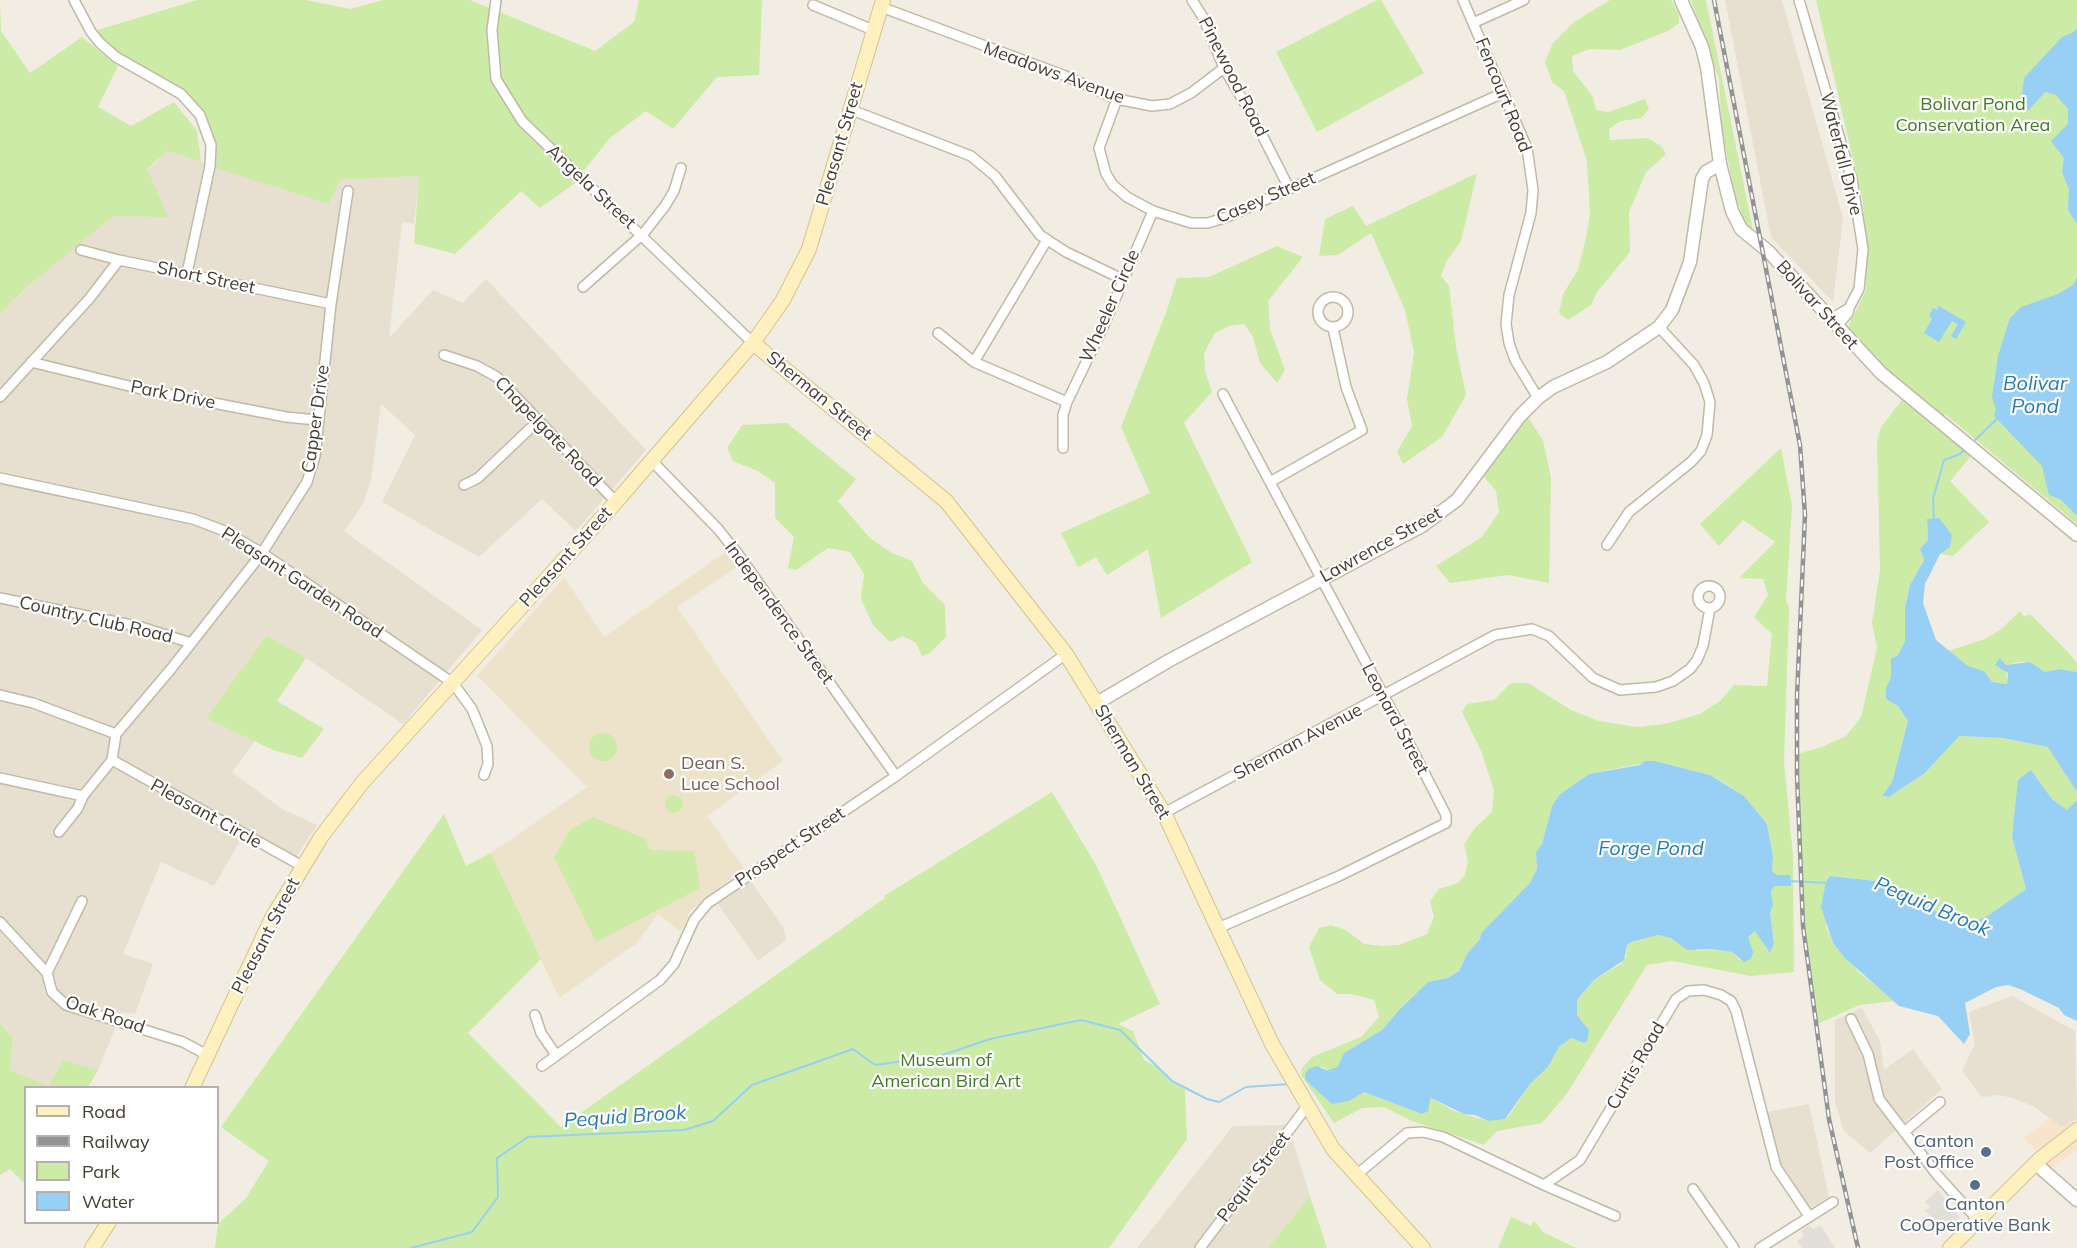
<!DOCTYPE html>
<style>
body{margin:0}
#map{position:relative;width:2077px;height:1248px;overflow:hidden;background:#f2ede2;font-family:Mulish,sans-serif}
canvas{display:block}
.legend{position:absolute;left:24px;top:1086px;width:195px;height:138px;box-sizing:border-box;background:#fff;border:2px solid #b4b1ad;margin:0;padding:8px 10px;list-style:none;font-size:18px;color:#443d32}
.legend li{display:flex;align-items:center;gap:12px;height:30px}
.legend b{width:30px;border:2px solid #b4b1ad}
</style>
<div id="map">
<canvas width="2077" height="1248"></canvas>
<ul class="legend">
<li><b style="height:8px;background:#fff0bf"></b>Road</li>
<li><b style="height:8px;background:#939393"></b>Railway</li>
<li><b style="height:16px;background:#cceba6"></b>Park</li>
<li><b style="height:16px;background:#98cff5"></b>Water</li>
</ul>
</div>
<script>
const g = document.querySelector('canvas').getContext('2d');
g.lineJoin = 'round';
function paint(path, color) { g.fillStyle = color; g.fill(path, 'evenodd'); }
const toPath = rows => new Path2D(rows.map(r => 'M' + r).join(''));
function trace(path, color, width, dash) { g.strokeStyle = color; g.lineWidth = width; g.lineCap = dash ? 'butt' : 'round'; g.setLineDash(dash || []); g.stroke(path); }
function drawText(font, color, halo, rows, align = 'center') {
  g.font = font + ' Mulish,sans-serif'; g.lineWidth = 4.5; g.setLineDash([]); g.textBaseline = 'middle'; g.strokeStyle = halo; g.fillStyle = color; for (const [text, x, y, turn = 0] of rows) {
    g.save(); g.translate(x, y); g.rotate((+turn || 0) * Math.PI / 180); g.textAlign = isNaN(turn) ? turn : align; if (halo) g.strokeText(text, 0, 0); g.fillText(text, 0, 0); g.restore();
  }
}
paint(toPath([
 [1725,0,1782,0,1843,218,1833,302,1771,237],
 [167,151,329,204,339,180,419,176,414,224,402,222,389,338,433,290,463,303,486,279,646,450,576,531,542,499,479,557,382,502,415,435,381,404,371,480,363,504,344,531,482,630,403,724,306,658,267,635,207,718,255,741,232,772,282,809,317,825,290,866,241,839,214,886,161,862,123,954,153,964,135,1014,122,1012,98,1070,63,1060,49,1086,8,1070,13,1037,0,1024,0,314],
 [751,881,784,929,786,940,758,961,718,904],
 [2012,996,2075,1031,2077,1118,2061,1127,2033,1106,2015,1099,2000,1095,1982,1097,1962,1071,1975,1044,1969,1012],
 [1862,1008,1880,1041,1884,1070,1913,1049,1942,1089,1870,1153,1844,1131,1835,1102,1835,1020],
 [1809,1104,1829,1197,1810,1208,1780,1162,1767,1112],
 [1288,1125,1310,1196,1268,1248,1137,1248,1233,1126]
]), '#e7dfcf');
paint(toPath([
 [2050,1118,2061,1127,2077,1118,2077,1150,2051,1168,2024,1138]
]), '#f7e4ca');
paint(toPath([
 [727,551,738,566,677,607,783,761,707,816,744,868,690,911,681,932,658,914,637,943,559,998,491,853,587,787,477,676,564,577,604,637]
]), '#ede3ca');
paint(toPath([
 [0,0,1,31,30,73,82,37,118,66,98,107,131,126,174,102,197,131,201,162,167,151,147,169,168,217,113,216,28,286,0,314],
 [197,0,306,0,350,9,383,0,470,0,595,51,634,22,639,0,762,0,759,75,717,77,673,129,646,111,610,138,580,175,582,178,540,208,521,191,455,254,414,243,419,176,340,180,329,204,210,166,211,145,190,102,139,72,91,32],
 [1377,0,1381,0,1424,73,1317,132,1276,52],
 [1610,0,1671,0,1679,15,1679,23,1668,31,1620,50,1589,49,1572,56,1573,71,1593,97,1596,110,1608,112,1645,99,1649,109,1641,118,1621,121,1609,129,1610,140,1648,138,1661,146,1666,154,1646,172,1629,212,1630,252,1597,292,1591,305,1568,320,1559,313,1563,294,1578,270,1586,238,1590,213,1587,161,1564,91,1552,82,1545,62,1553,43,1574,22],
 [1691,0,1706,0,1754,235,1746,225,1735,195,1722,131,1719,79],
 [1816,0,2077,0,2077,524,1945,414,1942,419,1883,368,1848,327,1866,290,1863,202],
 [1477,173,1461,241,1446,262,1441,276,1449,286,1456,347,1466,395,1442,437,1403,464,1397,452,1412,426,1407,399,1414,352,1405,310,1371,233,1338,255,1319,256,1325,219,1353,206,1366,226],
 [1277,246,1303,257,1268,301,1270,329,1285,370,1277,383,1260,363,1253,337,1244,324,1229,326,1215,333,1204,353,1205,371,1212,392,1184,423,1252,562,1161,618,1148,549,1107,575,1096,557,1078,567,1061,533,1150,493,1121,427,1167,310,1177,278,1209,277],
 [1902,400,1971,456,1950,481,1989,522,1953,556,1940,554,1950,547,1927,519,1928,540,1920,549,1924,560,1910,585,1905,607,1905,641,1898,655,1891,659,1891,677,1886,688,1886,699,1898,706,1908,721,1892,782,1882,796,1889,797,1925,773,1958,736,2003,738,2049,747,2077,792,2077,800,2067,811,2052,799,2031,770,2017,801,2012,836,2026,889,1989,915,1971,923,1955,922,1885,882,1830,876,1826,927,1833,943,1861,974,1895,1001,1860,1005,1815,1025,1803,926,1797,754,1822,747,1846,736,1861,717,1877,648,1872,623,1880,570,1877,441,1881,427],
 [1524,412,1543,440,1551,478,1549,583,1508,575,1450,583,1436,566,1482,537,1499,512,1496,491,1479,471],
 [787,423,856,479,838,501,870,538,892,553,912,561,923,583,945,605,946,637,930,653,922,656,916,643,903,636,890,642,873,625,861,599,864,574,850,552,828,548,796,570,788,568,794,537,775,518,775,483,758,471,733,461,727,448,742,425],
 [1781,448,1792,506,1786,600,1789,608,1784,763,1793,855,1794,972,1751,976,1672,961,1647,965,1566,1095,1542,1123,1497,1131,1484,1145,1412,1121,1384,1107,1362,1108,1334,1123,1301,1075,1302,1068,1312,1057,1361,1037,1379,1017,1374,1000,1351,994,1337,994,1320,980,1309,947,1319,928,1331,925,1346,930,1364,944,1383,946,1399,945,1427,934,1434,917,1430,901,1439,889,1458,883,1465,875,1468,861,1464,844,1475,828,1492,812,1494,791,1482,753,1462,712,1467,704,1494,700,1511,683,1528,683,1571,710,1599,721,1637,727,1665,724,1700,714,1721,700,1734,685,1767,686,1772,634,1754,617,1768,595,1763,579,1739,578,1775,542,1743,520,1719,546,1700,524],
 [1655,761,1710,775,1726,784,1744,796,1767,824,1773,857,1772,871,1777,875,1790,875,1791,880,1791,886,1775,886,1771,891,1773,905,1770,913,1774,943,1768,951,1756,931,1749,934,1741,961,1732,952,1711,949,1698,951,1671,938,1658,935,1631,942,1627,945,1626,957,1619,965,1594,980,1577,1000,1577,1015,1589,1030,1584,1043,1571,1038,1559,1047,1548,1067,1530,1084,1508,1117,1488,1121,1454,1111,1431,1098,1429,1108,1422,1114,1364,1092,1332,1104,1321,1092,1321,1066,1330,1072,1336,1070,1344,1053,1382,1030,1399,1010,1428,982,1448,978,1459,971,1467,954,1480,939,1481,933,1530,883,1537,869,1536,852,1542,844,1552,806,1559,795,1589,774],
 [2020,611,2024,617,2030,614,2068,652,2077,663,2077,672,2059,669,2045,672,2030,662,2020,662,2006,665,2007,684,1992,682,1984,671,1968,666,1948,651,1985,639,2000,630],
 [267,635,306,658,277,701,324,729,302,758,273,750,206,718],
 '589 747a14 14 0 1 1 28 0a14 14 0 1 1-28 0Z',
 [1052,792,1096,865,1160,1004,1118,1024,1133,1031,1144,1060,1159,1068,1171,1082,1185,1089,1187,1139,1109,1248,215,1248,218,1224,246,1198,269,1161,221,1127,444,814,466,866,491,853,541,959,468,1033,561,1127,885,898,884,896],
 '665 804a9 9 0 1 1 18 0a9 9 0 1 1-18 0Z',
 [593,817,646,839,650,850,694,851,700,888,596,942,554,857,570,830],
 [0,1024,13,1037,9,1070,49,1086,63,1060,98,1070,88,1087,26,1088,25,1184,10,1169,0,1175],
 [1310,1196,1327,1248,1268,1248],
 [1511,1217,1531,1226,1534,1221,1543,1232,1576,1248,1498,1248]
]), '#cceba6');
paint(toPath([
 [1938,1190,1960,1218,1950,1227,1946,1223,1942,1228,1925,1211,1930,1207,1925,1202],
 [1809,1225,1813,1229,1821,1226,1835,1248,1802,1248,1797,1241,1804,1236,1801,1231]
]), '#e2dfdb');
paint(toPath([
 [2077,28,2077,224,2068,210,2069,189,2062,172,2064,158,2051,141,2068,124,2068,109,2056,95,2045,92,2028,111,2022,96,2024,78,2062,37,2074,32],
 [2077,277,2077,516,2060,499,2049,495,2042,466,1994,416,1996,410,1992,397,1998,356,2010,318,2021,307,2058,294,2073,285],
 [1937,305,1966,322,1956,339,1951,336,1958,324,1952,321,1939,342,1924,333,1932,319,1929,316,1933,308,1938,310],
 [1939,518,1952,535,1950,547,1940,554,1925,584,1923,603,1936,640,1968,666,1984,671,1992,682,2007,684,2008,673,1995,665,2000,658,2006,665,2030,662,2045,672,2059,669,2077,672,2077,792,2048,747,2003,738,1959,736,1925,773,1889,797,1882,796,1892,782,1908,721,1898,706,1886,699,1886,688,1891,677,1891,659,1898,655,1905,641,1905,607,1910,585,1924,560,1920,549,1928,540,1927,519],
 [1645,761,1655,761,1710,775,1744,796,1767,824,1773,857,1772,871,1777,875,1790,875,1791,880,1791,886,1775,886,1771,891,1773,905,1770,913,1774,943,1770,953,1755,931,1748,937,1753,952,1751,959,1744,962,1732,952,1711,949,1687,950,1671,938,1658,935,1631,942,1627,945,1624,960,1594,980,1577,1000,1577,1015,1589,1030,1587,1041,1584,1043,1571,1038,1559,1047,1548,1067,1530,1084,1505,1119,1488,1121,1475,1115,1464,1114,1431,1098,1428,1111,1422,1114,1364,1092,1349,1101,1332,1104,1313,1087,1306,1080,1305,1074,1308,1069,1317,1066,1330,1072,1336,1070,1344,1053,1382,1030,1399,1010,1428,982,1448,978,1459,971,1467,954,1480,939,1481,933,1530,883,1537,869,1536,852,1542,844,1552,806,1559,795,1589,774,1640,765],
 [2031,770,2052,799,2067,810,2077,800,2077,1021,2064,1015,2059,1008,2020,989,2008,985,1996,987,1965,1003,1970,1034,1964,1044,1938,1016,1899,1006,1845,958,1833,943,1821,907,1826,882,1830,876,1885,882,1955,922,1971,923,1989,915,2026,889,2012,837,2018,780]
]), '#98cff5');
trace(toPath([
 [1973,442,1999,417],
 [1934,520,1933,499,1944,460,1960,454,1966,448],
 [1789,881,1828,883],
 [1326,1072,1341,1067],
 [411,1248,472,1232,498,1197,497,1158,528,1137,684,1130,713,1121,752,1085,853,1049,875,1065,940,1056,990,1039,1081,1020,1120,1030,1172,1081,1207,1099,1219,1102,1246,1087,1290,1084]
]), '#98cff5', 2);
const minor = toPath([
 [74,0,91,32,100,43,116,57,181,94,200,115,211,145,210,166,187,273],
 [496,0,492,30,496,79,522,121,753,343],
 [1192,0,1204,19,1224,68,1254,119,1289,188],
 [1463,0,1527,148,1533,190,1531,213,1509,295,1506,324,1509,343,1515,360,1538,398],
 [1799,0,1852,180,1863,249,1859,289,1849,308],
 [813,5,873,30],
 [881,7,1063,75,1117,99,1152,106,1170,104,1191,93,1224,68],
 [1473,23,1524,0],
 [1117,99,1099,148,1106,174,1113,185,1127,197,1153,211,1191,223,1208,223,1227,217,1503,93],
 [849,109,971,156,995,176,1040,235,1066,252,1122,279],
 [81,250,119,260,331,304],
 [583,287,643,234,665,206,674,191,681,168],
 '1318 312a15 15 0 1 1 30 0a15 15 0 1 1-30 0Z',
 [1830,320,1849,308,1848,313,1836,327],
 [938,333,974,362,1067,402],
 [444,355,477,366,497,377,616,502],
 [31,362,141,389,286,417,317,420],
 [974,362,1047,240],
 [0,397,89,299,119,260],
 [1063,448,1063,415,1067,402,1104,325,1153,211],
 [651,460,718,529,738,554,896,776],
 [0,478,193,519,222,530,262,553,453,683,472,709,487,746,488,764,484,775],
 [1270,482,1362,430,1346,387,1333,328],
 [464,485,478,478,539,420],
 [1607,545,1629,512,1691,462,1701,451,1707,435,1710,402,1704,383,1694,365,1659,327],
 '1698 597a11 11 0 1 1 22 0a11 11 0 1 1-22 0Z',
 [0,598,141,627,191,643],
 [0,695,33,703,116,734,112,760,83,796,0,778],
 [116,734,171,669,262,553,307,482,315,456,331,304,348,191],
 [112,760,302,866],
 [1164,813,1495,635,1532,629,1549,636,1593,678,1620,690,1656,687,1673,681,1690,669,1697,660,1703,646,1710,608],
 [59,832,78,808,83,796],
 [0,922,47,973,52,992,66,1005,183,1042,209,1056],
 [1218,928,1339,876,1446,823,1446,815,1411,747,1223,394],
 [47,973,82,901],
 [535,1015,541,1033,556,1055],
 [1851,1019,1868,1054,1879,1099,1938,1176,1978,1220],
 [542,1066,660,980,674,964,694,920,708,903,896,776,1066,654],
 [1904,1132,1940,1102],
 [1355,1176,1407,1133,1423,1132,1443,1137,1544,1185,1580,1160,1676,999,1688,991,1704,990,1721,995,1731,1001,1736,1011,1776,1167,1809,1216],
 [1544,1185,1615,1216],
 [1693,1189,1734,1248],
 [1200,1248,1308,1105],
 [1760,1248,1833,1202]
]);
const tertiary = toPath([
 [1681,0,1702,47,1707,67,1720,164,1732,211,1741,229,1769,252,1881,373,2077,535],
 [1097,703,1170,660,1422,526,1457,500,1520,416,1538,398,1553,387,1607,362,1659,327,1672,310,1690,262,1702,179,1706,172,1720,164],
 [2035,1163,2077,1200]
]);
const secondary = toPath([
 [753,343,946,501,1066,654,1164,813,1272,1044,1333,1149,1423,1248],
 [192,1088,272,918,321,837,362,783,616,502,753,343,783,300,809,249,883,0],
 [92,1248,109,1222],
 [1950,1248,2040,1159,2077,1130]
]);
trace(minor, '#c1b8a7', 12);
trace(tertiary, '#c1b8a7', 15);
trace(secondary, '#d6c38d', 16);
trace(minor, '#fff', 9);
trace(tertiary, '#fff', 12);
trace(secondary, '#fff0bf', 14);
const rail = toPath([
 [1714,0,1800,445,1805,515,1797,696,1797,775,1803,926,1829,1119,1858,1248]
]);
trace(rail, '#939393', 4.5);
trace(rail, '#fff', 2, [7]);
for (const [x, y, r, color] of [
 [669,774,6,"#8d6e63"],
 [1986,1152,6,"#5c6f8a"],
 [1975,1185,6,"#5c6f8a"]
]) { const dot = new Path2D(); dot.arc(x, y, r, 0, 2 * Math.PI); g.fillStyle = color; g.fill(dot); trace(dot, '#fff', 2); }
drawText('18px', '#443d32', '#fff', [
 ["Meadows Avenue",1054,73,20],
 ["Pinewood Road",1233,77,63],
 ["Fencourt Road",1503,95,68],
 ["Pleasant Street",840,144,-74],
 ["Waterfall Drive",1841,154,76],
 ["Angela Street",591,187,43],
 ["Casey Street",1266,198,-23],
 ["Short Street",206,278,12],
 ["Bolivar Street",1817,305,48],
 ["Wheeler Circle",1110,306,-66],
 ["Park Drive",173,395,11],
 ["Sherman Street",819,396,39],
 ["Capper Drive",316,419,-82],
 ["Chapelgate Road",548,432,46],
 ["Lawrence Street",1381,545,-29],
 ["Pleasant Street",566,557,-48],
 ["Pleasant Garden Road",302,583,33],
 ["Independence Street",779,613,54],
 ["Country Club Road",96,620,13],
 ["Leonard Street",1395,719,62],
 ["Sherman Avenue",1298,742,-28],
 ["Sherman Street",1132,762,59],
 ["Pleasant Circle",206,814,29],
 ["Prospect Street",790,847,-34],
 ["Pleasant Street",266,936,-63],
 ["Oak Road",105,1015,19],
 ["Curtis Road",1636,1066,-60],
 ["Pequit Street",1254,1177,-53]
]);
drawText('18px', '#437922', '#fff', [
 ["Bolivar Pond",1973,105],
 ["Conservation Area",1973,126],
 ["Museum of",946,1061],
 ["American Bird Art",946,1082]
]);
drawText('18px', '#785e54', '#fff', [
 ["Dean S.",681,764],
 ["Luce School",681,785]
], 'left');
drawText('18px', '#4e5e75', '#fff', [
 ["Canton",1974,1142],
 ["Post Office",1974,1163],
 ["Canton",1975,1205,"center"],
 ["CoOperative Bank",1975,1226,"center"]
], 'right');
drawText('italic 20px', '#2479b7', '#fff', [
 ["Bolivar",2035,384],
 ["Pond",2035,407],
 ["Forge Pond",1651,849],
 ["Pequid Brook",1932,907,23],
 ["Pequid Brook",625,1117,-4]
]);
</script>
